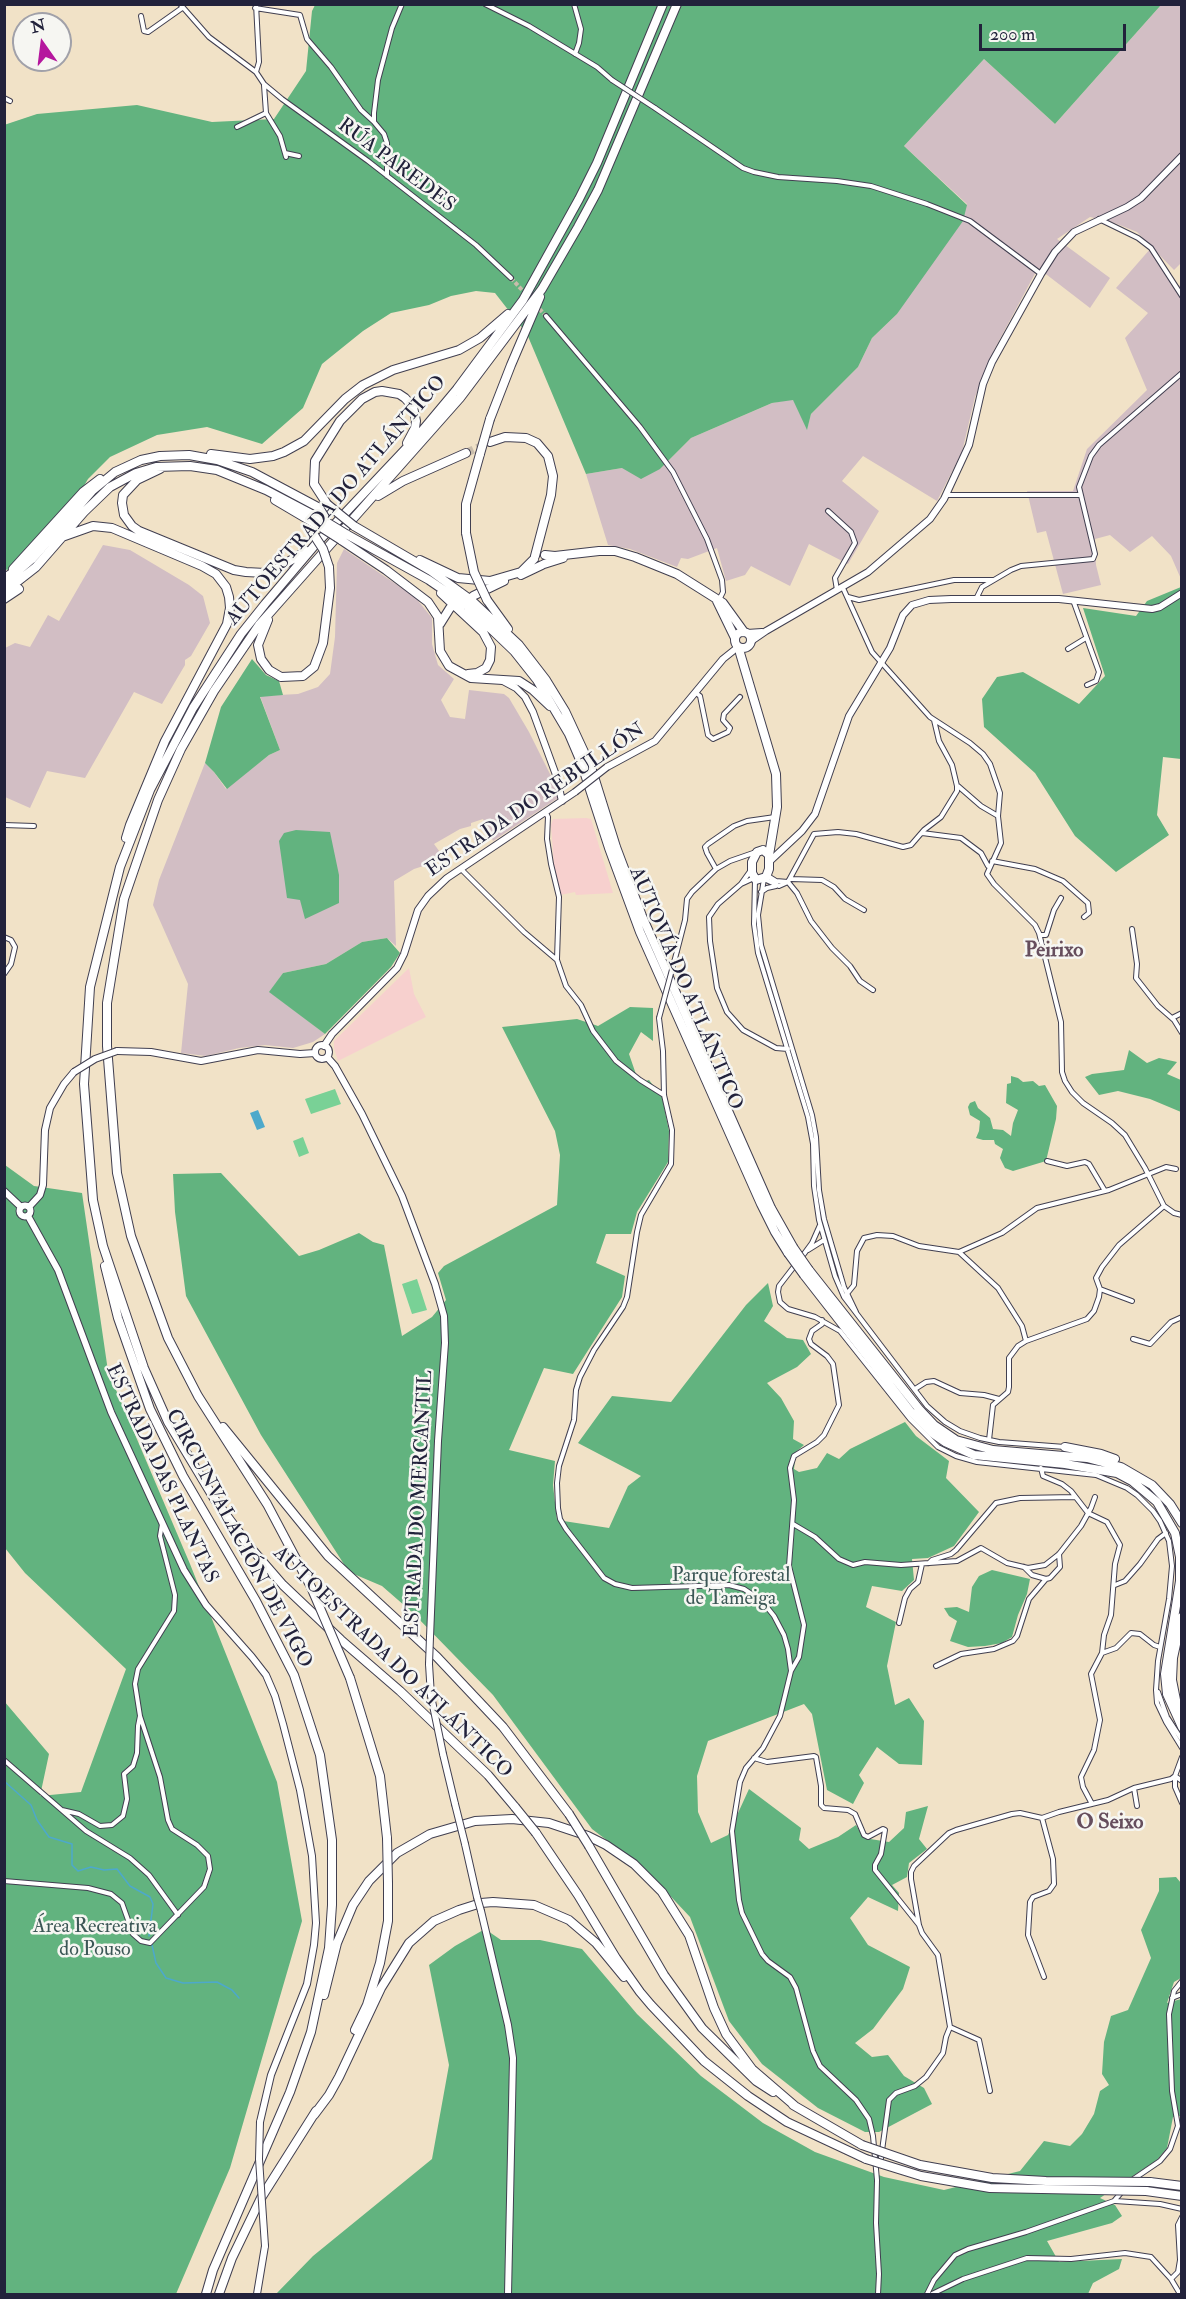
<!DOCTYPE html>
<meta charset="utf-8">
<style>
body{margin:0}
#map{position:relative;width:1186px;height:2299px;overflow:hidden;background:#f1e2c7;font-family:"IM FELL Double Pica",serif}
canvas{display:block}
.frame{position:absolute;inset:0;border:6px solid #22223b;pointer-events:none}
.north{position:absolute;left:12px;top:12px;width:60px;height:60px;box-sizing:border-box;background:#f6f6f2;border:2px solid #a1a1a9;border-radius:50%;rotate:346deg;font-size:16px;font-weight:700;line-height:24px;text-align:center;color:#22223b}
.north::after{content:'';display:block;margin:auto;width:21px;height:27px;background:#b5179e;clip-path:polygon(50% 0,100% 100%,50% 72%,0 100%)}
.scale{position:absolute;left:979px;top:24px;width:147px;height:27px;box-sizing:border-box;border:3px solid #22223b;border-top:0;padding-left:8px;font-size:18px;line-height:21px;white-space:nowrap;color:#22223b;-webkit-text-stroke:4px #f6f6f2;paint-order:stroke}
</style>
<div id="map">
<canvas width="1186" height="2299"></canvas>
<div class="frame"></div>
<div class="north">N</div>
<div class="scale">200 m</div>
</div>
<script>
const g = document.querySelector('canvas').getContext('2d');
g.lineJoin = 'round';
function paint(path, color) { g.fillStyle = color; g.fill(path, 'evenodd'); }
const toPath = rows => new Path2D(rows.map(r => 'M' + r).join(''));
function trace(path, color, width, dash) { g.strokeStyle = color; g.lineWidth = width; g.lineCap = dash ? 'butt' : 'round'; g.setLineDash(dash || []); g.stroke(path); }
function drawText(font, color, halo, rows, align = 'center') {
  g.font = font + ' "IM FELL Double Pica",serif'; g.lineWidth = 5; g.setLineDash([]); g.textBaseline = 'middle'; g.strokeStyle = halo; g.fillStyle = color; for (const [text, x, y, turn = 0] of rows) {
    g.save(); g.translate(x, y); g.rotate((+turn || 0) * Math.PI / 180); g.textAlign = isNaN(turn) ? turn : align; if (halo) g.strokeText(text, 0, 0); g.fillText(text, 0, 0); g.restore();
  }
}
paint(toPath([
 [586,818,591,819,613,893,576,895,575,892,560,895,554,866,551,825,553,819],
 [409,968,414,994,426,1017,338,1061,334,1048,334,1041]
]), '#f7d0ce');
paint(toPath([
 [1161,5,1181,5,1181,263,1174,270,1137,232,1112,222,1090,217,1057,239,1110,278,1090,308,1038,268,994,350,975,397,962,452,937,501,863,456,842,481,879,511,848,564,809,544,790,586,751,566,745,575,726,581,717,548,688,559,681,558,677,567,630,549,608,545,586,474,622,468,660,469,691,438,772,403,793,399,807,429,811,414,858,367,872,338,897,314,967,204,904,146,984,59,1055,124],
 [1151,248,1177,288,1181,284,1181,579,1171,556,1152,536,1130,552,1110,535,1095,539,1096,565,1101,585,1063,594,1046,531,1037,533,1027,491,1073,491,1087,449,1147,390,1125,338,1148,313,1116,288],
 [103,545,130,550,189,585,203,596,210,623,191,656,185,660,185,665,162,704,134,692,85,778,47,771,30,808,5,797,5,648,15,643,30,647,48,615,59,621],
 [344,549,415,597,432,618,432,644,438,665,454,679,441,700,450,717,465,719,469,690,504,694,509,698,529,732,561,796,493,841,483,819,471,823,471,826,460,829,434,844,445,859,414,869,394,881,396,946,387,938,362,942,326,964,283,973,270,992,325,1034,313,1042,293,1048,265,1045,239,1048,206,1056,181,1053,188,984,153,905,159,880,205,763,214,772,226,789,269,755,280,750,260,696,298,694,318,687,330,674,335,637,337,563]
]), '#d2bec4');
paint(toPath([
 [335,1089,341,1104,311,1114,305,1099],
 [303,1137,309,1153,299,1157,293,1141],
 [417,1279,427,1310,412,1314,402,1284]
]), '#79d196');
paint(toPath([
 [315,5,1161,5,1055,124,984,59,904,146,967,205,963,221,897,314,872,338,858,367,811,414,807,430,793,400,772,403,691,438,660,469,641,479,622,468,586,474,527,334,495,293,476,291,451,296,429,305,391,313,363,331,322,364,303,408,262,444,207,427,157,435,110,457,88,479,63,521,24,563,7,570,4,568,4,125,37,114,137,105,212,122,274,119,306,71,312,11],
 [1181,587,1181,759,1163,757,1157,815,1169,835,1116,872,1075,836,1035,773,984,727,982,699,997,677,1023,672,1079,704,1105,676,1083,608,1136,616,1147,601],
 [252,659,266,675,279,681,283,695,260,697,280,750,269,755,227,789,214,772,205,763,221,707],
 [296,830,330,832,339,875,339,903,305,919,300,900,287,898,279,841,284,833],
 [387,938,400,953,391,967,325,1034,269,992,283,973,326,964,362,942],
 [630,1007,653,1008,653,1041,641,1032,629,1054,639,1083,649,1080,662,1097,669,1131,668,1162,637,1212,631,1234,606,1234,596,1263,625,1276,622,1297,573,1374,544,1368,509,1450,555,1461,553,1485,557,1520,609,1528,628,1486,641,1476,578,1443,612,1396,671,1402,746,1305,768,1283,773,1306,764,1321,787,1338,803,1340,811,1354,797,1367,767,1383,781,1398,794,1421,793,1439,804,1445,796,1452,794,1469,799,1472,817,1468,827,1453,839,1459,850,1449,905,1422,916,1436,949,1461,946,1478,979,1512,954,1546,928,1558,912,1559,914,1580,902,1591,872,1586,866,1607,896,1622,887,1666,895,1705,909,1698,924,1721,922,1765,899,1764,877,1747,859,1775,864,1783,853,1804,827,1790,812,1714,804,1704,708,1741,697,1776,698,1812,711,1843,728,1835,749,1789,801,1828,799,1840,809,1849,838,1837,856,1825,864,1838,889,1842,904,1828,906,1812,928,1806,919,1839,927,1849,909,1863,907,1877,892,1885,899,1893,898,1911,868,1897,850,1918,868,1945,910,1967,903,1989,873,2029,855,2043,872,2057,888,2055,904,2076,924,2088,932,2104,879,2132,865,2132,818,2108,762,2064,729,2021,690,1917,646,1870,592,1829,493,1695,413,1613,382,1586,349,1572,261,1435,186,1296,175,1212,173,1174,221,1173,299,1256,319,1250,359,1233,373,1242,384,1245,402,1336,432,1317,446,1300,438,1273,444,1266,557,1205,560,1155,555,1131,502,1027,577,1019,598,1026],
 [1129,1050,1147,1063,1159,1058,1177,1062,1167,1074,1181,1080,1181,1112,1150,1099,1118,1091,1099,1095,1085,1077,1092,1074,1124,1070],
 [1011,1076,1018,1078,1023,1082,1033,1081,1039,1086,1045,1085,1057,1106,1056,1119,1046,1161,1013,1171,1005,1168,1000,1158,1003,1149,995,1144,994,1140,983,1140,976,1138,979,1131,980,1121,970,1115,968,1107,970,1103,975,1101,978,1108,990,1118,993,1129,1003,1130,1011,1136,1013,1123,1018,1110,1006,1103,1007,1084,1011,1083],
 [5,1165,34,1186,82,1193,108,1371,190,1564,277,1782,302,1921,230,2168,176,2294,5,2294,4,1701,49,1754,40,1796,81,1792,126,1669,25,1573,5,1548],
 [992,1570,1030,1579,1027,1594,1018,1615,1012,1637,1002,1643,985,1646,968,1647,950,1641,957,1621,949,1616,944,1608,957,1607,969,1612,972,1587,979,1576],
 [1176,1877,1181,1883,1181,1978,1174,1982,1167,2003,1181,1999,1181,2116,1173,2117,1167,2148,1157,2160,1100,2198,1115,2205,1122,2216,1112,2223,1047,2241,1059,2262,1122,2259,1119,2269,1093,2283,1088,2294,276,2294,313,2256,432,2159,449,2065,429,1965,455,1946,485,1929,501,1940,540,1940,582,1949,637,2014,701,2076,763,2123,815,2152,884,2177,944,2190,1020,2171,1044,2141,1070,2146,1082,2134,1094,2114,1100,2091,1109,2085,1102,2074,1104,2042,1111,2016,1128,2010,1151,1958,1141,1930,1159,1891,1159,1878]
]), '#62b37f');
paint(toPath([
 [258,1110,265,1127,257,1130,250,1113]
]), '#4da9cb');
trace(toPath([
 [4,1781,31,1805,37,1820,49,1837,72,1844,72,1865,78,1871,91,1867,104,1870,117,1869,130,1886,150,1897,153,1904,149,1936],
 [152,1945,156,1963,166,1978,183,1983,217,1982,232,1990,239,1998]
]), '#4da9cb', 1.5);
trace(toPath([
 [511,278,546,316]
]), '#c8bcab', 4, [4, 2]);
trace(toPath([
 [466,453,486,444]
]), '#c8bcab', 8, [8, 4]);
const street = toPath([
 [180,4,209,37,256,72,264,84,282,99,368,161,476,245,511,278],
 [256,4,259,62,256,72],
 [485,4,529,26,597,67,612,80],
 [574,4,581,29,579,43,575,54],
 [255,8,300,15,307,39,331,67,361,110,373,121],
 [141,16,144,31,148,32,182,8],
 [264,85,266,113,280,136,286,157],
 [4,98,10,101],
 [655,108,743,168,754,172,778,177,837,181,871,186,927,204,970,221,1041,274],
 [237,127,266,113],
 [285,153,299,156],
 [387,176,387,143,384,134,374,122,374,113,378,80,392,28,402,4],
 [1099,219,1138,238,1151,248,1182,296],
 [546,316,640,427,673,472,707,539,722,580,723,592,719,600],
 [946,495,1080,495],
 [828,511,851,532,855,543,835,578,837,590],
 [4,576,13,570],
 [843,588,872,652,930,717,970,743,983,754,990,764,1000,793,998,816,1001,843,987,874,994,884,1035,925,1039,933,1061,1022,1062,1072,1065,1081,1072,1092,1083,1103,1112,1123,1125,1135,1145,1168,1164,1206,1174,1213,1182,1215],
 [848,597,859,600,954,580,993,580],
 [976,599,982,587,1011,570,1021,566,1093,559,1095,554,1079,487,1091,456,1099,445,1182,373],
 [1073,600,1099,672,1096,681,1087,685],
 [1068,649,1086,638],
 [696,693,700,696,708,735,713,739,728,732,730,728,723,720,724,714,740,697],
 [958,786,981,806,998,816],
 [546,813,548,817,547,839,551,864,559,897,557,959],
 [4,825,34,826],
 [922,833,961,838,981,853,988,866],
 [992,861,1035,869,1063,881,1088,903,1089,913,1084,917],
 [461,869,524,932,557,960,566,986,581,1005,593,1031,616,1061,640,1080,664,1095],
 [716,869,707,853,705,847,708,844,734,826,747,821,775,817],
 [751,870,741,884,754,878],
 [768,876,776,881,788,882,779,886,764,879,758,915,761,945,812,1115,816,1137,819,1190,824,1219,844,1287,856,1312],
 [791,879,822,880,834,887,845,899,864,910],
 [755,880,754,924,758,953,808,1117,813,1144,814,1186,819,1220,835,1276,844,1297,927,1406,945,1422,960,1431,980,1438,999,1442,1065,1447],
 [741,884,718,904,709,917,710,941,717,988,727,1012,743,1030,776,1048,788,1049],
 [761,892,767,888,776,886],
 [1132,929,1137,964,1136,978,1158,1006,1174,1020,1182,1033],
 [1040,935,1046,935,1054,910,1061,898],
 [4,937,11,940,15,947,11,964,4,974],
 [677,951,685,920,687,899,692,892,716,869,730,861,756,852],
 [873,990,860,981,850,966,832,948,811,921,797,893,788,882,814,834,838,832,856,834,903,847,911,845,924,830,941,817,957,791,957,786,952,765,939,741,934,720],
 [659,1018,663,1051,664,1095,672,1130,671,1164,641,1215,637,1232,627,1297,623,1307,594,1350,580,1377,576,1390,574,1420,559,1466,557,1483,558,1508,560,1519,566,1529,604,1578,615,1584,632,1588,729,1585,744,1589,762,1601,774,1616,784,1635,788,1649,791,1671,780,1716,763,1748,746,1768,740,1782,732,1831,739,1900,742,1913,762,1954,768,1961,790,1977,796,1988,813,2051,820,2066,856,2100,869,2119,873,2136,877,2180,876,2223,879,2274,878,2294],
 [1172,1018,1182,1013],
 [1047,1161,1067,1166,1085,1162,1089,1164,1105,1191],
 [808,1250,824,1240],
 [959,1252,998,1288,1022,1326,1026,1341,1087,1319,1094,1311,1099,1297,1100,1289,1096,1278,1102,1267,1119,1245,1164,1206],
 [801,1258,812,1243,820,1225],
 [796,1264,779,1286,778,1292,780,1302,788,1309,815,1317,840,1331,910,1419,938,1447,956,1456,977,1462,1096,1475,1127,1488,1137,1495,1153,1511,1160,1521,1169,1541,1172,1566,1169,1599,1158,1661,1156,1690,1157,1703,1166,1722,1182,1748],
 [1100,1289,1132,1301],
 [846,1295,854,1285,857,1251,864,1238,877,1235,893,1236,919,1246,959,1252,1002,1233,1037,1208,1109,1190,1166,1167,1176,1169],
 [1133,1339,1150,1344,1171,1322,1182,1317],
 [915,1389,926,1382,934,1381,960,1393,984,1395,999,1399],
 [989,1440,993,1405,1008,1392,1009,1387,1009,1358,1018,1346,1026,1341],
 [1041,1468,1043,1476,1062,1484,1071,1491,1088,1513,1107,1522,1120,1545,1115,1564,1111,1615,1104,1635,1102,1653,1091,1674,1100,1720,1094,1750,1081,1777,1083,1787,1092,1804],
 [793,1524,815,1537,839,1559,853,1565,865,1562,901,1565,957,1561,981,1548,1007,1563,1028,1568,1045,1565,1059,1554,1081,1526,1091,1508,1095,1497],
 [929,1563,932,1560,951,1554,956,1550,996,1503,1020,1498,1075,1497],
 [1024,1567,1032,1575,1046,1579,1050,1578,1060,1567,1059,1554],
 [1115,1585,1125,1581,1140,1564,1158,1539,1166,1533],
 [899,1623,905,1598,910,1589,918,1582,922,1564],
 [1102,1653,1116,1648,1131,1633,1140,1634,1154,1645,1160,1647],
 [936,1666,961,1654,994,1649,1013,1641,1017,1636,1029,1599,1046,1579],
 [791,1671,799,1657,804,1625,789,1566,794,1500,790,1468,794,1456,817,1442,824,1435,839,1405,833,1364,827,1356,811,1344,809,1339,812,1331,822,1324,822,1320],
 [1158,1692,1167,1717,1182,1740],
 [1182,1757,1175,1776,1182,1781],
 [754,1758,767,1762,814,1756,816,1757,821,1786,821,1805,824,1808,848,1810,855,1814,864,1835,868,1837,883,1829,885,1830,881,1854,875,1865,875,1870,919,1925],
 [4,1760,86,1831,130,1858,149,1875,178,1915],
 [1134,1788,1137,1806],
 [62,1810,79,1814,100,1826,112,1825,123,1816,127,1799,124,1774,133,1766,137,1753,138,1726,140,1716],
 [1042,1818,1053,1859,1054,1884,1049,1891,1033,1897,1030,1902,1028,1935,1044,1977],
 [4,1881,88,1888,111,1894,122,1903,133,1934,141,1941,150,1943,204,1887,210,1869,208,1856,197,1845,172,1829,168,1820,160,1777,140,1716,135,1684,138,1669,174,1611,175,1595,160,1536,162,1524],
 [1172,1998,1182,1994],
 [950,2027,979,2040,990,2091],
 [880,2165,889,2100,896,2093,915,2086,926,2077,943,2053,946,2037,950,2027,938,1955,922,1933,919,1925,911,1879,911,1872,914,1866,949,1833,956,1830,1012,1814,1020,1813,1042,1818,1059,1812,1108,1800,1134,1788,1171,1779,1175,1776,1175,1787,1182,1803],
 [1115,2201,1160,2204,1182,2209],
 [1171,2279,1178,2272,1180,2260,1178,2225,1182,2217],
 [927,2294,934,2280,955,2255,968,2249,1026,2232,1114,2201,1132,2180,1160,2161,1170,2149,1178,2126,1172,2091,1169,2014,1174,1991,1182,1981],
 [932,2294,963,2279,1027,2258,1071,2259,1125,2253,1151,2257,1171,2279,1180,2294]
]);
const secondary = toPath([
 [747,633,762,632],
 [750,642,766,631,868,572,930,519,944,499,969,445,983,384,992,362,1041,274,1055,252,1074,232,1127,207,1141,198,1182,156],
 [503,681,516,688,525,697,533,712,556,775,562,801],
 [607,767,655,741,723,659,738,647],
 [770,861,802,831,815,814,849,716,890,648,903,615,912,605,929,600,951,599,1059,599,1152,609,1160,607,1182,593],
 '315 1052a7 7 0 1 1 14 0a7 7 0 1 1-14 0Z',
 [324,1046,332,1034,397,968,404,954,418,910,428,896,447,878,575,792],
 [117,1051,151,1052,201,1061,258,1050,300,1054,315,1053],
 [327,1057,335,1066,362,1114,402,1196,435,1284,444,1316,445,1343,438,1441,430,1637],
 [4,1191,21,1207],
 '19.5 1211a5.5 5.5 0 1 1 11 0a5.5 5.5 0 1 1-11 0Z',
 [29,1207,40,1195,43,1185,45,1130,50,1108,64,1084,74,1072],
 [28,1216,58,1270,111,1412,184,1570,206,1605,252,1657,266,1675,275,1696,283,1724,300,1790,312,1856,316,1923,314,1945,307,1984,271,2075,260,2122],
 [429,1664,431,1696],
 [443,1754,455,1804],
 [465,1844,477,1897],
 [481,1911,508,2025,513,2058,508,2294],
 [257,2294,265,2246]
]);
const highway = toPath([
 [490,419,511,365,540,297],
 [490,442,505,437,526,438,537,443,548,456,553,476,551,495,535,556],
 [211,454,250,459,273,456,284,452,304,441,345,399,363,385,393,370,459,350,480,338,508,314],
 [160,469,137,480,123,495,122,503,124,515,132,526,139,531,234,570,246,572,265,573,275,570,306,551],
 [378,496,403,481,466,453],
 [275,500,319,526],
 [327,504,314,484,315,461,340,421,362,399,375,392,382,391,399,394,405,398,413,407,416,421,415,428,407,443],
 [354,526,431,571,471,600,519,645,546,680,565,711,591,767,616,847,642,916,771,1208,793,1247],
 [466,533,466,504,480,454],
 [346,534,429,580,467,606,514,651,537,680,569,734,581,762,609,848,640,932,761,1204,775,1232,788,1253],
 [62,537,93,526,112,528,202,566,216,574,226,587,229,597,230,608,227,624,165,741,130,825,126,838],
 [341,540,386,570,428,602,438,617,440,651,449,666,471,678,519,681,533,690,550,706],
 [545,555,555,556,599,551,615,551,635,557,677,574,723,603,744,632],
 [420,560,458,578,490,581,521,572,534,559],
 [544,564,563,558],
 [13,569,83,492,100,479],
 [521,575,542,565],
 [4,583,32,559,92,491,115,472,141,460,160,456,189,455,217,460,252,472,329,513],
 [4,592,36,567,84,512,110,487,136,473,156,467,190,466,217,470,266,490,323,520],
 [441,593,483,632,491,647,490,660,486,668,477,673,468,674],
 [473,596,504,581],
 [4,599,19,589],
 [487,600,508,629],
 [717,601,735,638],
 [268,620,258,645,261,659,269,670,281,677,303,676,314,667,323,643,330,588,329,567],
 [440,624,450,608],
 '735 640a8 8 0 1 1 16 0a8 8 0 1 1-16 0Z',
 [740,648,740,653,776,774,777,807,769,855],
 [763,850,769,855,769,869,766,877,756,880,752,873,752,862,757,852,763,850],
 [105,1266,118,1318,150,1409,183,1476,256,1601,294,1675,320,1755,332,1840,332,1905,329,1948,311,2032,290,2092,213,2270,206,2294],
 [809,1270,919,1409,934,1425,956,1440,993,1450,1087,1458,1121,1467,1152,1485,1170,1504,1182,1523],
 [804,1275,910,1411,932,1433,945,1442,974,1455,1065,1464,1117,1473,1132,1481,1157,1502,1175,1533,1180,1557,1180,1581,1165,1674,1167,1694,1182,1727],
 [223,1427,328,1556,437,1657,503,1727,569,1814],
 [1065,1447,1101,1454,1115,1459],
 [311,1587,267,1504,198,1396,168,1338,131,1236,117,1173,107,1046,107,1003,124,899,158,800,181,749,214,691,259,625,460,398,542,289,578,227,598,190,677,4],
 [1182,1617,1173,1658,1172,1680,1177,1705,1182,1715],
 [350,1678,380,1776,387,1838],
 [515,1807,488,1775,400,1691,341,1640,283,1585,250,1547,215,1500,168,1422,144,1368,103,1246,93,1200,84,1084,90,987,120,867,150,790,193,708,241,634,265,604,315,545,416,438,457,389,523,300,579,199,597,163,663,4],
 [536,1833,578,1895,616,1958,640,1992,651,2005,704,2061,748,2096,787,2122,866,2159],
 [589,1846,664,1975,702,2028,756,2081,773,2092],
 [324,1995,337,1943,353,1905,369,1881,397,1853,430,1834,475,1821,512,1819,549,1823,588,1836,606,1845,634,1864,662,1892,689,1935,714,2008,726,2034,752,2069,795,2106],
 [355,2030,367,2005,380,1963,388,1921,388,1883],
 [793,2105,862,2145],
 [314,2115,329,2095,339,2077,381,1988,409,1943,434,1921,459,1910,481,1903,493,1902,534,1905,569,1920,596,1943,624,1977],
 [1150,2182,1182,2186],
 [1146,2191,1182,2196],
 [219,2294,232,2258,261,2198,316,2111]
]);
trace(street, '#413f50', 6);
trace(secondary, '#413f50', 8);
trace(highway, '#413f50', 10);
trace(street, '#fff', 4);
trace(secondary, '#fff', 6);
trace(highway, '#fff', 8);
const streetBridge = toPath([
 [612,80,655,108],
 [659,1018,677,951]
]);
const secondaryBridge = toPath([
 [575,792,607,767],
 [74,1072,95,1059,117,1051],
 [429,1664,430,1637],
 [431,1696,443,1754],
 [455,1804,465,1844],
 [477,1897,481,1911],
 [260,2122,259,2159,265,2246]
]);
const highwayBridge = toPath([
 [480,454,490,419],
 [327,504,354,526],
 [323,520,346,534],
 [319,526,341,540],
 [312,532,323,549,329,567],
 [466,533,474,572,487,600],
 [793,1247,809,1270],
 [788,1253,804,1275],
 [311,1587,350,1678],
 [515,1807,536,1833],
 [569,1814,589,1846],
 [387,1838,388,1883],
 [862,2145,920,2165,992,2178,1046,2181,1150,2182],
 [866,2159,921,2176,990,2188,1146,2191]
]);
trace(streetBridge, '#413f50', 6, []);
trace(secondaryBridge, '#413f50', 8, []);
trace(highwayBridge, '#413f50', 10, []);
trace(streetBridge, '#fff', 4);
trace(secondaryBridge, '#fff', 6);
trace(highwayBridge, '#fff', 8);
drawText('20px', '#22223b', '#f6f6f2', [
 ["RÚA PAREDES",396,166,37],
 ["AUTOESTRADA DO ATLÁNTICO",337,501,-49],
 ["ESTRADA DO REBULLÓN",536,801,-34],
 ["AUTOVÍA DO ATLÁNTICO",685,989,67],
 ["ESTRADA DAS PLANTAS",161,1474,65],
 ["ESTRADA DO MERCANTIL",420,1504,-87],
 ["CIRCUNVALACIÓN DE VIGO",238,1539,62],
 ["AUTOESTRADA DO ATLÁNTICO",392,1663,44]
]);
drawText('20px', '#3c5756', '#f6f6f2', [
 ["Parque forestal",731,1577],
 ["de Tameiga",731,1600],
 ["Área Recreativa",95,1928],
 ["do Pouso",95,1951]
]);
drawText('bold 21px', '#664e5d', '#f6f6f2', [
 ["Peirixo",1054,951],
 ["O Seixo",1110,1823]
]);
</script>
